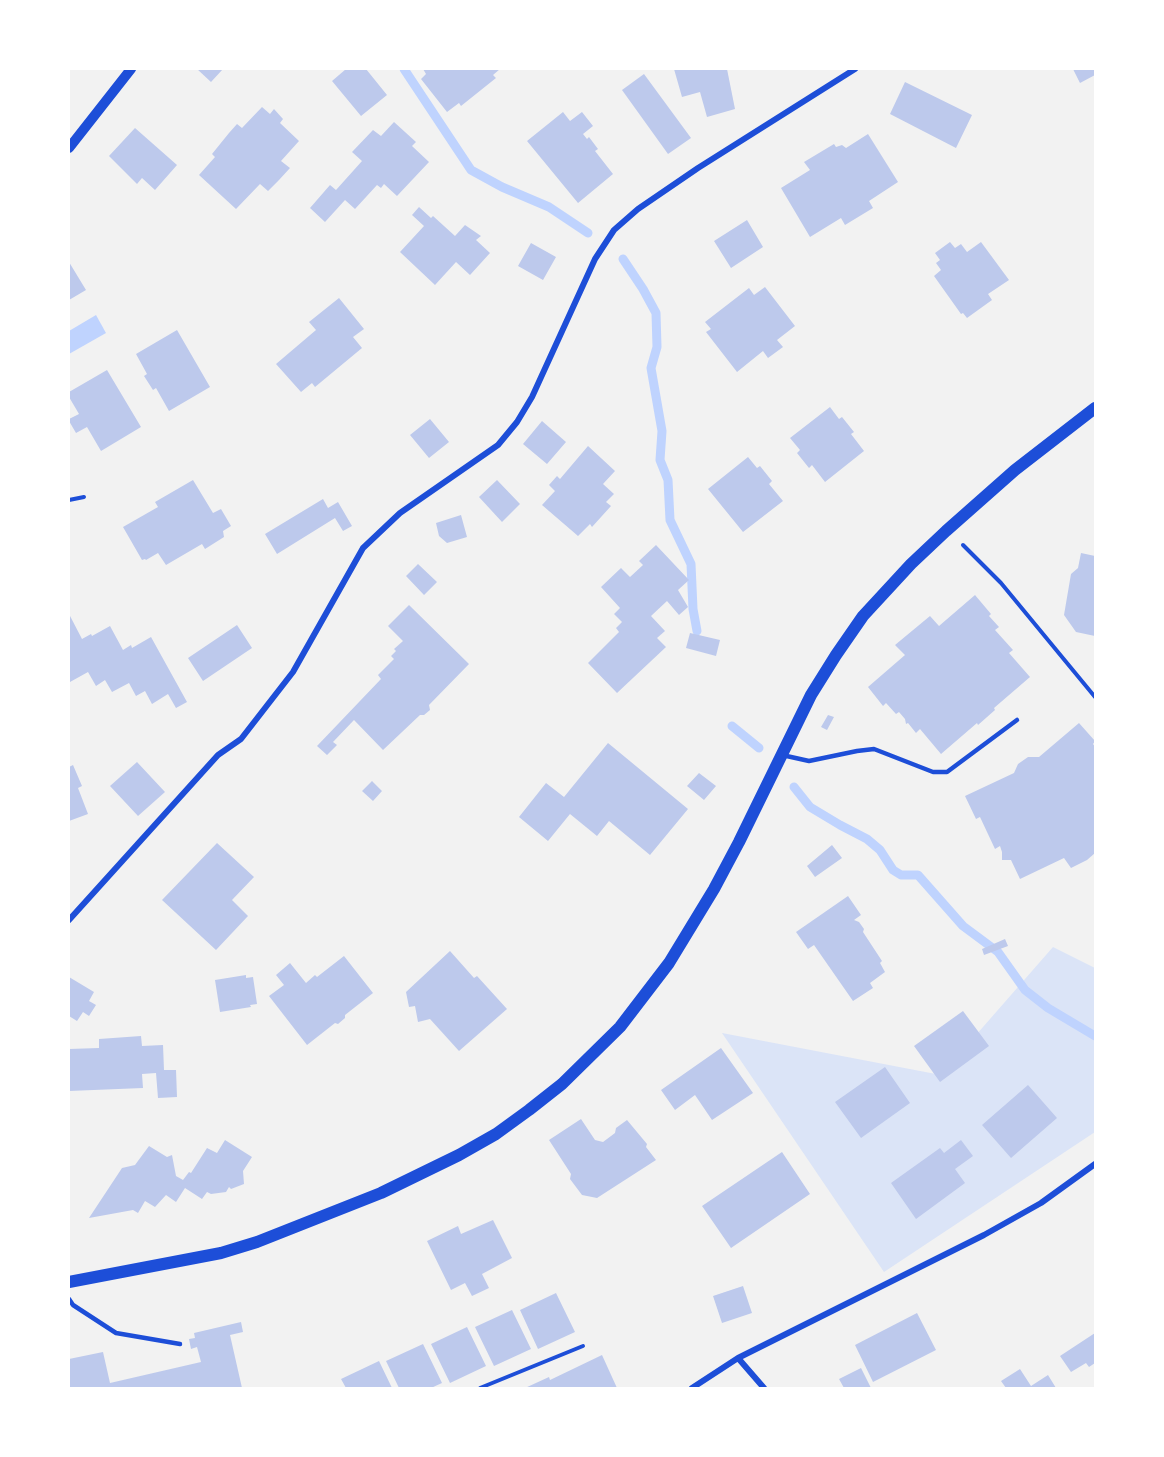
<!DOCTYPE html>
<style>
body{margin:0}
#map{position:relative;width:1164px;height:1457px;overflow:hidden;background:#f2f2f2;font-family:Georgia,serif}
canvas{display:block}
.frame{position:absolute;inset:0;border:70px solid #fff;pointer-events:none}
</style>
<div id="map">
<canvas width="1164" height="1457"></canvas>
<div class="frame"></div>
</div>
<script>
const g = document.querySelector('canvas').getContext('2d');
g.lineJoin = 'round';
function paint(path, color) { g.fillStyle = color; g.fill(path, 'evenodd'); }
const toPath = rows => new Path2D(rows.map(r => 'M' + r).join(''));
function trace(path, color, width, dash) { g.strokeStyle = color; g.lineWidth = width; g.lineCap = dash ? 'butt' : 'round'; g.setLineDash(dash || []); g.stroke(path); }
paint(toPath([
 [1053,947,1095,968,1095,1132,884,1272,722,1033,941,1075]
]), '#dbe4f7');
paint(toPath([
 [96,315,106,333,69,354,69,331]
]), '#bfd3fe');
trace(toPath([
 [404,69,471,170,502,187,549,207,588,233],
 [623,259,643,289,656,313,657,347,651,368,662,431,660,460,668,480,670,520,691,564,693,609,697,631],
 [732,726,759,748],
 [794,787,810,807,840,825,867,839,880,850,893,870,901,875,918,875,963,926,998,952,1025,990,1048,1008,1095,1036]
]), '#bfd3fe', 9);
paint(toPath([
 [197,69,223,69,211,82],
 [346,69,366,69,387,95,361,116,332,81],
 [423,69,500,69,493,75,496,78,461,106,459,103,447,112,421,79,426,74],
 [674,69,727,69,735,109,707,117,700,92,682,97],
 [1073,69,1095,69,1095,75,1080,83],
 [644,74,691,138,668,154,622,90],
 [905,82,972,115,956,148,890,114],
 [262,107,270,114,274,109,283,119,280,123,299,141,281,161,290,168,279,180,268,191,260,184,236,209,199,175,215,157,212,154,229,133,237,124,242,128],
 [563,112,570,121,582,112,593,126,583,134,587,139,589,137,598,149,595,151,613,174,578,203,527,141],
 [394,122,416,142,412,146,429,162,397,196,384,184,381,188,377,185,355,209,345,200,325,222,310,208,330,185,336,190,362,161,352,152,373,130,381,136],
 [135,128,177,165,155,190,142,178,137,184,109,156],
 [868,134,898,182,869,201,873,208,845,225,841,218,810,237,781,188,810,170,804,162,834,144,836,147,842,145,846,148],
 [419,207,431,218,433,216,455,236,465,225,481,236,476,240,490,253,470,275,456,262,435,285,400,252,424,226,412,215],
 [747,220,763,247,731,268,714,241],
 [950,242,955,248,961,244,967,252,981,242,1009,280,988,294,992,300,967,318,963,313,961,314,934,276,941,270,936,263,940,260,935,253],
 [531,243,556,257,543,280,518,266],
 [69,262,86,290,69,300],
 [765,287,795,326,777,340,783,347,768,358,763,351,737,372,706,332,711,329,705,322,749,288,754,295],
 [339,298,364,329,353,337,362,348,315,387,312,383,301,392,276,364,316,330,309,322],
 [177,330,210,387,169,411,156,388,153,390,144,376,147,374,136,354],
 [107,370,141,427,101,451,87,427,76,433,69,421,69,419,79,414,69,397,69,392],
 [830,407,839,419,842,417,854,432,851,434,864,451,825,482,812,465,809,468,797,453,800,450,790,438],
 [430,419,449,442,429,458,410,435],
 [542,421,566,442,547,464,523,444],
 [588,446,615,471,603,484,614,494,606,502,611,506,592,527,590,524,578,536,542,505,555,491,549,485,557,476,560,479],
 [748,457,757,468,760,466,772,481,769,484,783,501,743,532,708,489],
 [193,480,213,513,221,509,231,526,223,531,224,537,205,549,202,544,166,565,158,553,146,560,145,559,142,560,123,527,158,507,155,502],
 [497,480,520,504,502,522,479,497],
 [323,499,328,508,338,502,352,526,343,531,335,518,277,554,265,534],
 [461,515,467,537,447,543,439,536,436,523],
 [656,545,689,580,678,590,688,607,679,615,667,601,651,616,665,631,657,638,666,647,617,693,588,663,619,632,616,628,622,622,614,614,620,608,601,587,621,568,630,577,643,565,639,561],
 [1081,553,1095,556,1095,636,1076,632,1064,615,1071,574,1078,568],
 [418,564,437,582,424,595,406,576],
 [975,595,991,614,989,616,999,627,995,630,1013,650,1009,653,1030,677,994,708,995,710,978,725,977,723,941,754,920,729,916,733,908,723,906,724,905,719,899,712,896,714,886,703,883,706,868,687,905,655,895,645,930,616,939,626],
 [409,605,469,664,429,705,430,710,424,715,420,715,383,750,354,720,333,742,337,745,327,755,317,746,381,679,378,675,394,659,391,656,396,651,394,649,403,641,388,626],
 [69,614,82,639,91,634,92,636,110,626,123,650,131,645,132,648,151,637,187,702,176,708,168,694,152,704,145,691,136,696,129,683,112,692,105,680,96,686,88,672,70,682],
 [237,625,252,648,203,681,188,658],
 [690,633,720,640,716,656,686,648],
 [828,715,834,717,827,730,821,727],
 [1079,723,1095,741,1093,744,1095,747,1095,853,1087,860,1071,868,1064,858,1020,879,1011,860,1002,860,1002,852,1000,846,995,849,980,817,976,819,965,796,1014,773,1018,764,1028,757,1039,757],
 [608,743,688,809,650,855,609,821,597,836,570,814,548,841,519,817,546,783,564,797],
 [137,762,165,792,138,816,110,786],
 [73,765,82,786,78,788,88,814,69,821,69,767],
 [699,773,716,786,704,800,687,786],
 [372,781,382,791,373,801,362,791],
 [217,843,254,877,232,900,248,916,216,950,162,900],
 [832,845,842,858,815,877,807,866],
 [848,896,861,915,854,920,859,922,864,929,863,932,882,961,880,963,885,972,870,983,873,988,853,1001,814,945,808,949,796,932],
 [1005,939,1008,946,984,955,982,949],
 [450,951,474,978,477,976,507,1009,459,1051,430,1019,418,1022,415,1006,409,1007,406,992],
 [344,956,373,993,345,1015,345,1018,338,1024,335,1023,307,1045,269,996,284,985,276,975,290,963,306,983,315,975,317,977],
 [246,975,246,978,253,977,257,1004,250,1005,251,1007,220,1012,215,980],
 [69,977,94,992,89,1001,96,1005,89,1016,83,1012,77,1021,69,1016],
 [963,1011,989,1046,940,1082,914,1046],
 [141,1036,142,1046,163,1045,164,1070,176,1070,177,1097,158,1098,156,1073,142,1074,143,1088,69,1091,69,1049,99,1048,99,1039],
 [721,1048,753,1093,712,1120,695,1095,675,1110,661,1090],
 [885,1067,910,1103,861,1138,835,1102],
 [1028,1085,1057,1118,1011,1158,982,1125],
 [581,1119,595,1140,603,1142,615,1133,616,1128,627,1120,647,1144,646,1147,656,1160,597,1198,582,1195,570,1179,571,1174,549,1140],
 [225,1140,252,1157,243,1171,244,1184,231,1189,229,1187,226,1192,211,1194,207,1192,202,1199,185,1188,176,1202,166,1195,155,1207,145,1201,138,1213,133,1210,89,1218,122,1168,135,1165,149,1146,167,1157,172,1155,176,1176,183,1180,189,1172,191,1173,207,1148,217,1153],
 [961,1140,973,1156,955,1169,965,1183,916,1219,891,1183,940,1148,944,1153],
 [782,1152,810,1194,731,1248,702,1206],
 [493,1220,512,1258,482,1274,489,1288,472,1296,465,1283,451,1290,427,1241,458,1226,461,1234],
 [743,1286,752,1313,722,1323,713,1296],
 [556,1293,575,1332,538,1349,520,1310],
 [512,1310,531,1349,494,1366,475,1327],
 [917,1313,936,1350,873,1382,855,1345],
 [241,1322,243,1332,230,1335,242,1388,69,1388,69,1359,103,1352,110,1383,201,1362,197,1347,191,1349,189,1339,195,1338,194,1333],
 [467,1327,486,1366,450,1383,431,1344],
 [1095,1333,1095,1363,1089,1367,1086,1363,1071,1372,1060,1356],
 [423,1344,442,1383,431,1388,399,1388,386,1361],
 [602,1355,617,1388,525,1388,549,1377,550,1380],
 [379,1361,392,1388,346,1388,341,1379],
 [861,1368,871,1388,844,1388,839,1379],
 [1020,1369,1031,1386,1048,1375,1056,1388,1006,1388,1001,1381]
]), '#bdc9ec');
trace(toPath([
 [69,500,84,497],
 [963,545,1001,583,1095,697],
 [480,1388,583,1346]
]), '#1d4ed8', 4);
trace(toPath([
 [782,755,809,761,857,751,874,749,933,772,947,772,1017,720],
 [69,1299,73,1305,116,1333,180,1344]
]), '#1d4ed8', 4.5);
trace(toPath([
 [69,920,218,755,241,739,293,672,363,548,400,513,498,445,517,422,532,397,595,259,614,230,638,209,698,168,855,69],
 [738,1358,764,1388],
 [692,1388,738,1358,984,1235,1041,1203,1095,1164]
]), '#1d4ed8', 6);
trace(toPath([
 [69,148,131,69]
]), '#1d4ed8', 10);
trace(toPath([
 [69,1282,221,1253,257,1242,381,1193,459,1155,496,1134,529,1110,562,1084,620,1027,669,963,714,889,739,842,811,695,836,655,863,616,911,564,946,531,1015,470,1095,408]
]), '#1d4ed8', 12);
</script>
